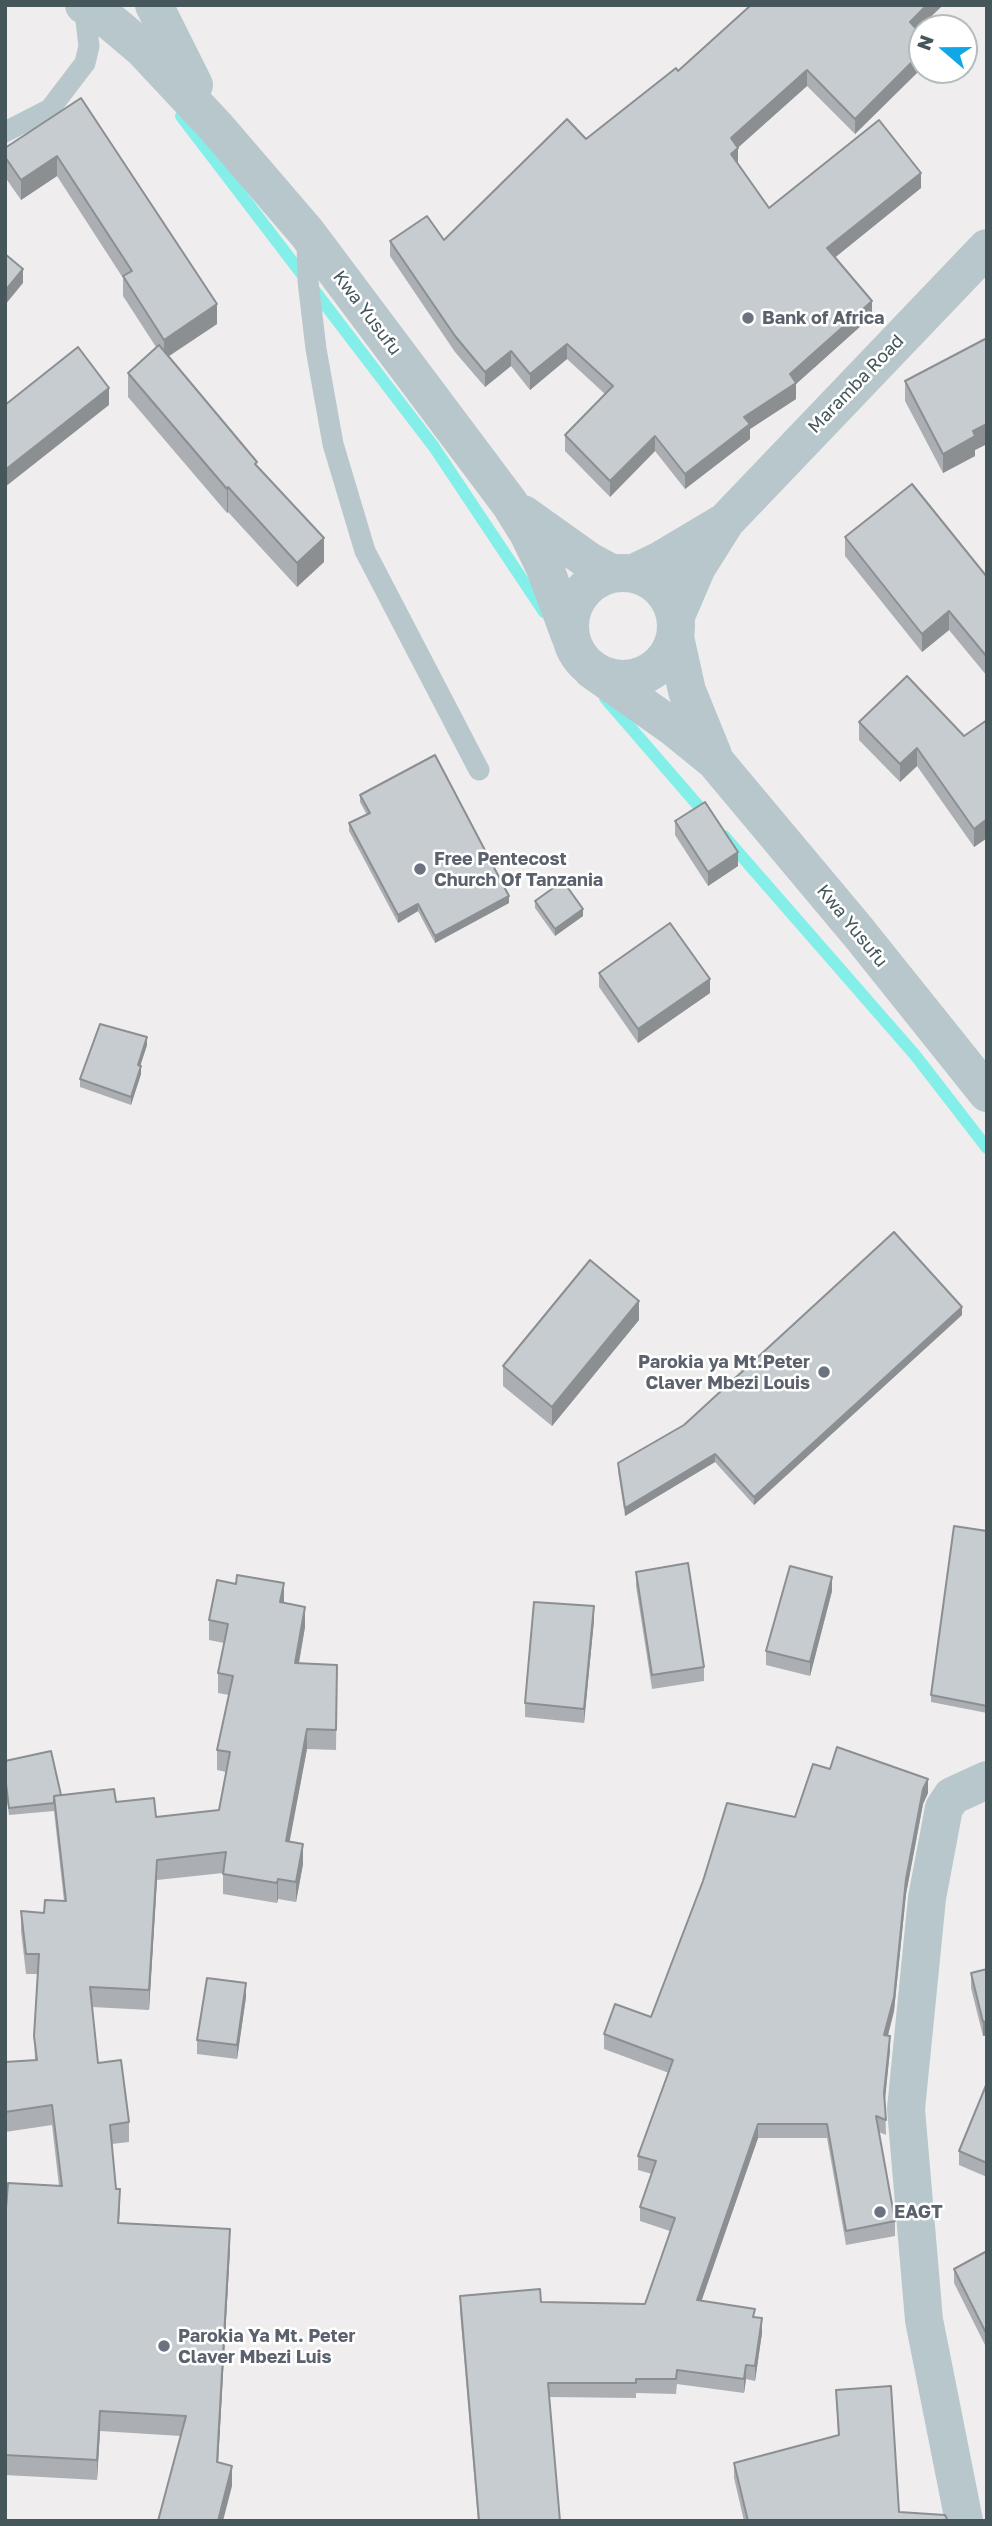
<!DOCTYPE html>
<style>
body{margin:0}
#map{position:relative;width:992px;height:2526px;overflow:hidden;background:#f0edee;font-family:"Golos Text",sans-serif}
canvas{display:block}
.frame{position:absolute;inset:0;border:7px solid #45575b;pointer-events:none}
.north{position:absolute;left:908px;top:14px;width:70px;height:70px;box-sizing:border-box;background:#fff;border:2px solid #b5bcbd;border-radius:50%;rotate:290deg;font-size:19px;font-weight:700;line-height:28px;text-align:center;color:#45575b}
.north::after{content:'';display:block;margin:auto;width:24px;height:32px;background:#11a6e6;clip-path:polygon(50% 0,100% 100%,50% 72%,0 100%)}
</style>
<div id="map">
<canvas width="992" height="2526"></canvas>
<div class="frame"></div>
<div class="north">N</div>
</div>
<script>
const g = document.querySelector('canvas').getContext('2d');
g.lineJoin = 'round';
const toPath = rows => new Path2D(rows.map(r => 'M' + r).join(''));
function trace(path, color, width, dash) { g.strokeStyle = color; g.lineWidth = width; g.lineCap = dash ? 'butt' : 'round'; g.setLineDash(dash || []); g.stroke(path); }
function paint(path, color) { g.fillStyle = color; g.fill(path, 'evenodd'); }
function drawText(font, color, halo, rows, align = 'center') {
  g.font = font + ' "Golos Text",sans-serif'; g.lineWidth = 5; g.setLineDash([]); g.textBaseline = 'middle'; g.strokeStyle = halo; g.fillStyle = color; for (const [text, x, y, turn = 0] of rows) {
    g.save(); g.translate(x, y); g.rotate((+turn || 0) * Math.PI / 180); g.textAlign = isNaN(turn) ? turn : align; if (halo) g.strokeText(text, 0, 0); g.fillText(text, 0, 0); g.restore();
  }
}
trace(toPath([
 [181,116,434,447,544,612],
 [605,698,708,817],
 [724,836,915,1055,987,1148]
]), '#84efe9', 12);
trace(toPath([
 [5,132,50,109,85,63,89,46,84,5],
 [307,239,308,281,316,349,333,444,365,551,479,770]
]), '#b8c7cb', 21);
trace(toPath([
 [964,2521,924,2320,906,2109,927,1898,944,1808,952,1796,987,1780]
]), '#b8c7cb', 38);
trace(toPath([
 [84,5,111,22,143,49,216,127,307,233,510,504,528,533,545,568,570,636],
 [154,5,194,85],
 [523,514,589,561,613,574],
 [634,573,659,561,721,524],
 '570 626a53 53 0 1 1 106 0a53 53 0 1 1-106 0Z',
 [676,616,697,567,726,521,987,248],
 [675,637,687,691,713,755],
 [592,670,673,727,715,761,859,933,987,1093]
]), '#b8c7cb', 38);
paint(toPath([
 [751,5,943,5,917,30,922,35,922,68,855,134,807,86,738,147,738,164,769,208,921,188,835,257,872,316,796,384,796,399,750,429,750,439,685,489,655,451,610,497,565,451,565,435,605,394,567,359,530,390,511,366,485,387,455,352,390,256,390,241,444,240,586,139,678,71],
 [81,98,217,324,168,357,257,467,324,562,297,587,228,512,227,513,128,397,128,373,156,347,123,296,123,278,57,176,21,200,5,177,5,148],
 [987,338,987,444,975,450,975,456,943,473,905,401,905,381],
 [845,537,987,577,987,676,949,630,922,652,845,556],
 [987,720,987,838,974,847,917,766,900,782,859,740,859,722,964,736],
 [360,795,509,903,435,943,418,911,398,923,349,831,349,823,367,815,360,802],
 [675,821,738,866,708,886,675,835],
 [535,901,583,916,555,936,535,908],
 [599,973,710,993,638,1043,599,987],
 [147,1045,140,1066,141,1074,131,1105,80,1087,80,1079],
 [962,1315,754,1505,715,1462,625,1516,618,1471,618,1463],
 [639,1320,552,1426,503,1386,503,1366],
 [987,1531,987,1713,931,1702,931,1695],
 [636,1572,704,1667,704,1681,652,1689,636,1586],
 [832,1591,810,1676,766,1665,766,1651],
 [284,1603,305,1627,299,1664,337,1685,336,1750,307,1749,289,1841,303,1864,296,1902,278,1899,277,1903,223,1894,223,1873,157,1880,149,2010,92,2007,98,2063,129,2122,129,2142,112,2144,116,2189,120,2209,119,2223,230,2249,218,2462,232,2486,181,2436,100,2431,97,2480,5,2475,5,2221,59,2186,52,2125,5,2132,5,2062,35,2060,34,2036,38,1974,26,1974,21,1931,21,1911,44,1913,64,1901,54,1811,9,1815,5,1783,5,1761,61,1795,116,1802,156,1817,219,1810,226,1772,217,1770,217,1750,229,1695,218,1693,218,1673,224,1643,209,1640,209,1620],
 [594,1620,584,1723,525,1717,525,1703],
 [830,1769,928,1793,923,1804,906,1894,894,2011,888,2036,890,2050,885,2101,886,2135,879,2132,895,2221,895,2236,846,2245,827,2138,758,2138,701,2301,755,2318,762,2333,755,2381,746,2379,744,2393,677,2384,676,2394,636,2393,636,2398,549,2397,560,2521,478,2521,460,2311,460,2296,541,2302,645,2304,670,2231,640,2221,640,2207,652,2174,638,2170,638,2156,669,2073,604,2049,604,2034,651,2017],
 [987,1969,987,2035,983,2036,971,1988,971,1973],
 [246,1997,237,2059,197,2054,197,2040],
 [987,2083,987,2177,959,2165,959,2151],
 [987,2251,987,2349,954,2283,954,2269],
 [836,2390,899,2512,948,2521,744,2521,734,2478,734,2463,838,2435]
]), '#abafb3');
paint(toPath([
 [927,5,943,5,910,37,910,22],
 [922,52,922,68,855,134,855,119],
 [807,70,807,86,731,154,731,138],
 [738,148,738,164,731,154],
 [57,156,57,176,21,200,21,180],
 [921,173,921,188,827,264,827,248],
 [23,269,23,283,5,305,5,291],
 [872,301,872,316,796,384,796,399,750,429,750,439,685,489,685,474,790,374],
 [217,304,217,324,164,359,164,340],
 [567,344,567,359,530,390,530,374],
 [511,351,511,366,485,387,485,372],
 [109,388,109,405,5,487,5,470],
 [987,424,987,444,975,450,975,456,943,473,943,454,973,431],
 [655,436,655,451,610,497,610,481],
 [228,487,228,512,227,513,227,489],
 [324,538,324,562,297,587,297,563],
 [949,611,949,630,922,652,922,634],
 [917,748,917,766,900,782,900,764],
 [987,819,987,838,974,847,974,829],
 [738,852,738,866,708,886,708,872],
 [509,896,509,903,435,943,435,936],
 [418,904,418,911,398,923,398,915],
 [583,909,583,916,555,936,555,929],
 [710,979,710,993,638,1043,638,1029],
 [147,1037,147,1045,138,1073,138,1065],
 [141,1066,141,1074,131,1105,131,1097],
 [639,1301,639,1320,552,1426,552,1407],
 [962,1307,962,1315,754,1505,754,1497],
 [715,1454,715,1462,625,1516,625,1508],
 [832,1577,832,1591,810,1676,810,1662],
 [284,1583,284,1603,280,1602],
 [594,1606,594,1620,584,1723,584,1709],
 [305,1607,305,1627,295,1683,295,1663],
 [307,1729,307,1749,286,1861,286,1841],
 [928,1779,928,1793,923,1804,906,1894,894,2011,884,2050,884,2035,906,1879,923,1789],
 [303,1844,303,1864,296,1902,296,1882],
 [157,1860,157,1880,149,2010,149,1990],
 [278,1879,278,1899,277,1903,277,1883],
 [246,1983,246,1997,237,2059,237,2045],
 [987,2021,987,2035,983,2036,983,2022],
 [890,2036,890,2050,884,2107,884,2093],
 [758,2124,758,2138,697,2314,697,2300],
 [230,2229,230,2249,217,2482,217,2462],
 [762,2318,762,2333,755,2381,755,2366],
 [746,2365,746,2379,744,2393,744,2379],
 [100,2411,100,2431,97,2480,97,2460],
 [232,2466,232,2486,223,2521,218,2521]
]), '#8b8f92');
const building = toPath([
 [751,5,927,5,910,22,922,35,922,52,855,119,807,70,731,138,738,148,731,154,769,208,879,120,921,173,827,248,872,301,790,374,796,383,744,417,750,424,685,474,655,436,610,481,565,435,613,386,567,344,530,374,511,351,485,372,455,336,390,241,427,216,444,240,567,119,586,139,676,68,678,71,751,5],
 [81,98,217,304,164,340,123,276,132,271,57,156,21,180,5,157,5,148,81,98],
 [5,254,23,269,5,291,5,254],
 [987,338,987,424,973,431,975,436,943,454,905,381,987,338],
 [159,345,257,462,255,464,324,538,297,563,228,487,227,489,128,373,159,345],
 [78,347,109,388,5,470,5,405,78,347],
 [912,484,987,577,987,657,949,611,922,634,845,537,912,484],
 [907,676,964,736,987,720,987,819,974,829,917,748,900,764,859,722,907,676],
 [435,755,509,896,435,936,418,904,398,915,349,823,370,813,360,795,435,755],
 [705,802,738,852,708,872,675,821,705,802],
 [563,881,583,909,555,929,535,901,563,881],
 [670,923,710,979,638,1029,599,973,670,923],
 [100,1024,147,1037,138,1065,141,1066,131,1097,80,1079,100,1024],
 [894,1232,962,1307,754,1497,715,1454,625,1508,618,1463,684,1425,894,1232],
 [590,1260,639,1301,552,1407,503,1366,590,1260],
 [954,1526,987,1531,987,1706,931,1695,954,1526],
 [688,1563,704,1667,652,1675,636,1572,688,1563],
 [790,1566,832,1577,810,1662,766,1651,790,1566],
 [237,1575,284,1583,280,1602,305,1607,295,1663,337,1665,336,1730,307,1729,286,1841,303,1844,296,1882,278,1879,277,1883,223,1874,226,1852,157,1860,149,1990,90,1987,98,2063,121,2060,129,2122,110,2125,116,2189,120,2189,118,2223,230,2229,217,2462,232,2466,218,2521,158,2521,186,2416,100,2411,97,2460,5,2455,5,2221,8,2183,62,2186,52,2105,5,2112,5,2062,37,2060,34,2036,39,1954,26,1954,21,1911,44,1913,45,1900,66,1901,54,1796,114,1789,116,1802,154,1798,156,1817,219,1810,230,1752,217,1750,233,1676,218,1673,228,1624,209,1620,217,1580,236,1584,237,1575],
 [534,1602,594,1606,584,1709,525,1703,534,1602],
 [837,1747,928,1779,923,1789,906,1879,894,1997,884,2035,890,2036,884,2093,886,2120,876,2116,895,2221,846,2231,827,2124,758,2124,697,2300,755,2309,753,2317,762,2318,755,2366,746,2365,744,2379,677,2370,676,2379,636,2379,636,2383,548,2383,560,2521,479,2521,460,2296,540,2289,541,2302,645,2304,675,2218,640,2207,656,2161,638,2156,673,2060,604,2034,615,2004,651,2017,703,1881,727,1803,795,1817,813,1764,830,1769,837,1747],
 [51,1751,61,1795,54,1796,54,1803,9,1808,5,1776,5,1761,51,1751],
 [987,1969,987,2021,983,2022,971,1973,987,1969],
 [207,1978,246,1983,237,2045,197,2040,207,1978],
 [987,2083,987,2163,959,2151,987,2083],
 [987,2251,987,2335,954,2269,987,2251],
 [891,2386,899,2512,945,2515,948,2521,748,2521,734,2463,839,2435,836,2390,891,2386]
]);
paint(building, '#c7ccd0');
trace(building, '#8b8f92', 2);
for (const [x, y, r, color] of [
 [748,318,7,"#6b7280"],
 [420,869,7,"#6b7280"],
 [824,1372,7,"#6b7280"],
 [880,2212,7,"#6b7280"],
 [164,2346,7,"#6b7280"]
]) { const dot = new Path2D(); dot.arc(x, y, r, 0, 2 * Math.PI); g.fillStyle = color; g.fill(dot); trace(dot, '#fff', 2.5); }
drawText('18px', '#45575b', '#fff', [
 ["Kwa Yusufu",367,313,53],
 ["Maramba Road",856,384,-46],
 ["Kwa Yusufu",852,926,51]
]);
drawText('bold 18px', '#5b616d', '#fff', [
 ["Bank of Africa",762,318],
 ["Free Pentecost",434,859],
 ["Church Of Tanzania",434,880],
 ["Parokia ya Mt.Peter",810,1362,"right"],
 ["Claver Mbezi Louis",810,1383,"right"],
 ["EAGT",894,2212],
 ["Parokia Ya Mt. Peter",178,2336],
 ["Claver Mbezi Luis",178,2357]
], 'left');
</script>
